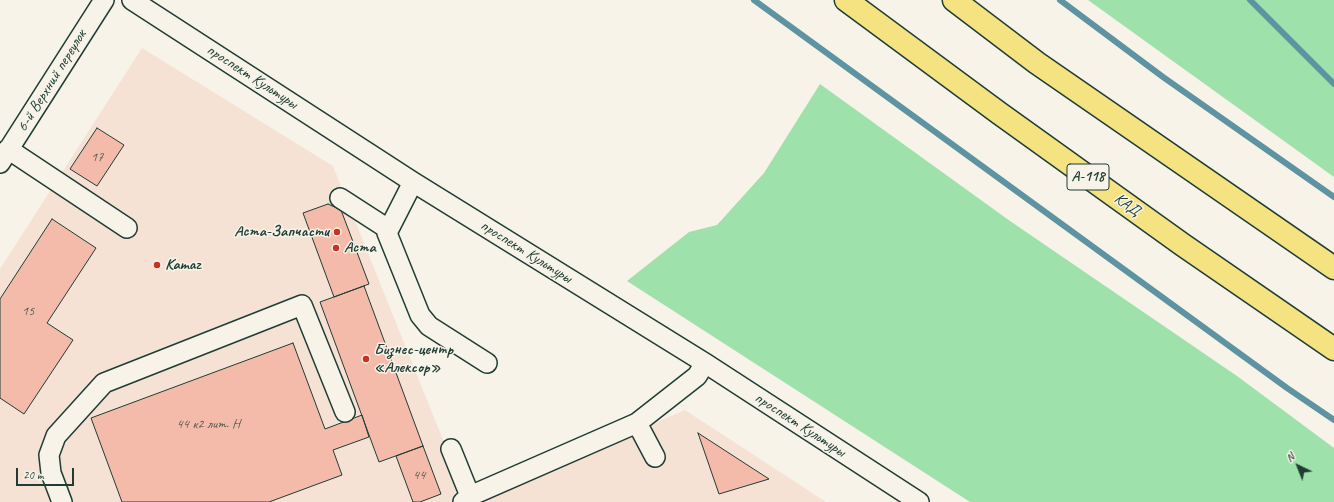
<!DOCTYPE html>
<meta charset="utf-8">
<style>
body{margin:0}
#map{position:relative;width:1334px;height:502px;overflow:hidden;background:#f7f3e8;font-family:Caveat,sans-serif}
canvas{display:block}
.north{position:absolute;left:1278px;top:446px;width:40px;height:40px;-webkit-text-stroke:3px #f7f3e8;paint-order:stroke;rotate:317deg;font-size:11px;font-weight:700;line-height:16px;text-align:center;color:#1f3d34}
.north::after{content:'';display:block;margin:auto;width:14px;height:18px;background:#1f3d34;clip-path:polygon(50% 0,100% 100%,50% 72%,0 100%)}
.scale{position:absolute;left:16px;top:468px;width:58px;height:18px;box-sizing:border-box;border:2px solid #1f3d34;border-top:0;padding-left:5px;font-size:12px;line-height:14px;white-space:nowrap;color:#1f3d34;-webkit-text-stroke:3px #f7f3e8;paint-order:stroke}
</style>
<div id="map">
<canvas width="1334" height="502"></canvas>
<div class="north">N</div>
<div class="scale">20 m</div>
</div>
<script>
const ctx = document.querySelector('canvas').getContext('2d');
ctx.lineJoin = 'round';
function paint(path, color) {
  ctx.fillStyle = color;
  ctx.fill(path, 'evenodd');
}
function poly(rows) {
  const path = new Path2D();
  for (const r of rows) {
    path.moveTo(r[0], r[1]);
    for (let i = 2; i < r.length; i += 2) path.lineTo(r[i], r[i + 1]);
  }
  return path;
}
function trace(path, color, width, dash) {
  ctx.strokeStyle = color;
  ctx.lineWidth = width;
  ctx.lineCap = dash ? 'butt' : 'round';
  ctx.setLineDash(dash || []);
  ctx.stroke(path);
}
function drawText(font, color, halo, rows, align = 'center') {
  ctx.font = font + ' Caveat,sans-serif';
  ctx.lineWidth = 3;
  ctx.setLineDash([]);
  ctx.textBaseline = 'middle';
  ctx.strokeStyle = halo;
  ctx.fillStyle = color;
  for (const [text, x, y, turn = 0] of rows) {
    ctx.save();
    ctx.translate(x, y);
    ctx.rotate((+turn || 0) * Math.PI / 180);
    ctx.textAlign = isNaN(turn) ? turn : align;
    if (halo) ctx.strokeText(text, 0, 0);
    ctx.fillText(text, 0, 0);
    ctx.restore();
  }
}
const built = poly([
 [142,48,333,166,468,502,0,502,0,269],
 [685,410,826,502,470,502]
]);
const green = poly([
 [1088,0,1334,0,1334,177],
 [820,84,1010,221,1237,376,1334,448,1334,502,970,502,627,281,689,232,717,225,764,173]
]);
const stream = poly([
 [754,0,1287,388,1334,420],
 [1060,0,1163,77,1334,197],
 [1250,0,1334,84]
]);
const building = poly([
 [97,128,124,145,97,186,70,169,97,128],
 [328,204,341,210,369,284,334,297,303,213,328,204],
 [52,219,96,248,47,323,73,340,24,414,0,398,0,299,52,219],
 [364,286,423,446,379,462,320,302,364,286],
 [293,343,325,429,362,415,369,437,333,450,342,475,269,502,122,502,91,418,293,343],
 [698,433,769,479,719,494,698,433],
 [423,446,441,494,420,502,413,502,396,456,423,446]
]);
const minor = poly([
 [132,0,413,182,705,363,919,502],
 [8,149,127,228],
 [0,163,104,0],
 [413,182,387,233,420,315,429,326,487,363],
 [340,198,388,229],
 [637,423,655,457],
 [451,449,470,496],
 [62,502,51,473,49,455,56,436,104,383,302,305,345,412],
 [463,502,470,496,637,423,697,376,705,363]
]);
const highway = poly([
 [846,0,999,113,1183,245,1334,349],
 [954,0,1037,63,1334,268]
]);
const markers = [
 [337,232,4,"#c8321e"],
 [336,248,4,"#c8321e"],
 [157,265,4,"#c8321e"],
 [366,359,4,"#c8321e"]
];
const numberNames = [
 ["17",97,157],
 ["15",28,311],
 ["44 к2 лит. Н",208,424],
 ["44",419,475]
];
const shields = [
 [1088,177,42]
];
const shieldNames = [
 ["А-118",1088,177]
];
const streetNames = [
 ["проспект Культуры",252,77,33],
 ["6-й Верхний переулок",52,81,-58],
 ["КАД",1127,205,36],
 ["проспект Культуры",526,252,32],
 ["проспект Культуры",800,425,33]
];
const poiNames = [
 ["Аста-Запчасти",329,232,"right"],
 ["Аста",344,248],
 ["Kamaz",165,265],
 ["Бизнес-центр",374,350],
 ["«Алексор»",374,368]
];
paint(built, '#f6e2d5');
paint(green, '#9ee1ab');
trace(stream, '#5e93a1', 6);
paint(building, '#f4bbaa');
trace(building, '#1f3d34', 1);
trace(minor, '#1f3d34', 22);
trace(highway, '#1f3d34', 25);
trace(minor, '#f7f3e8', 19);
trace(highway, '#f5e382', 22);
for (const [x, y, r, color] of markers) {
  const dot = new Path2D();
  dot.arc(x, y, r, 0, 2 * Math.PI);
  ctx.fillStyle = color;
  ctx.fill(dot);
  trace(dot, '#f7f3e8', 1.5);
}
drawText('14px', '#545c52', null, numberNames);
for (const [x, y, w] of shields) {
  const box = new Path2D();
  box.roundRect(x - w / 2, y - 13, w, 26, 3);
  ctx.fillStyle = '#f7f3e8';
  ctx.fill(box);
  trace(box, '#1f3d34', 1);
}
drawText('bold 15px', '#1f3d34', null, shieldNames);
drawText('16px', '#1f3d34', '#f7f3e8', streetNames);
drawText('bold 16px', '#1f3d34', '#f7f3e8', poiNames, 'left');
</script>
